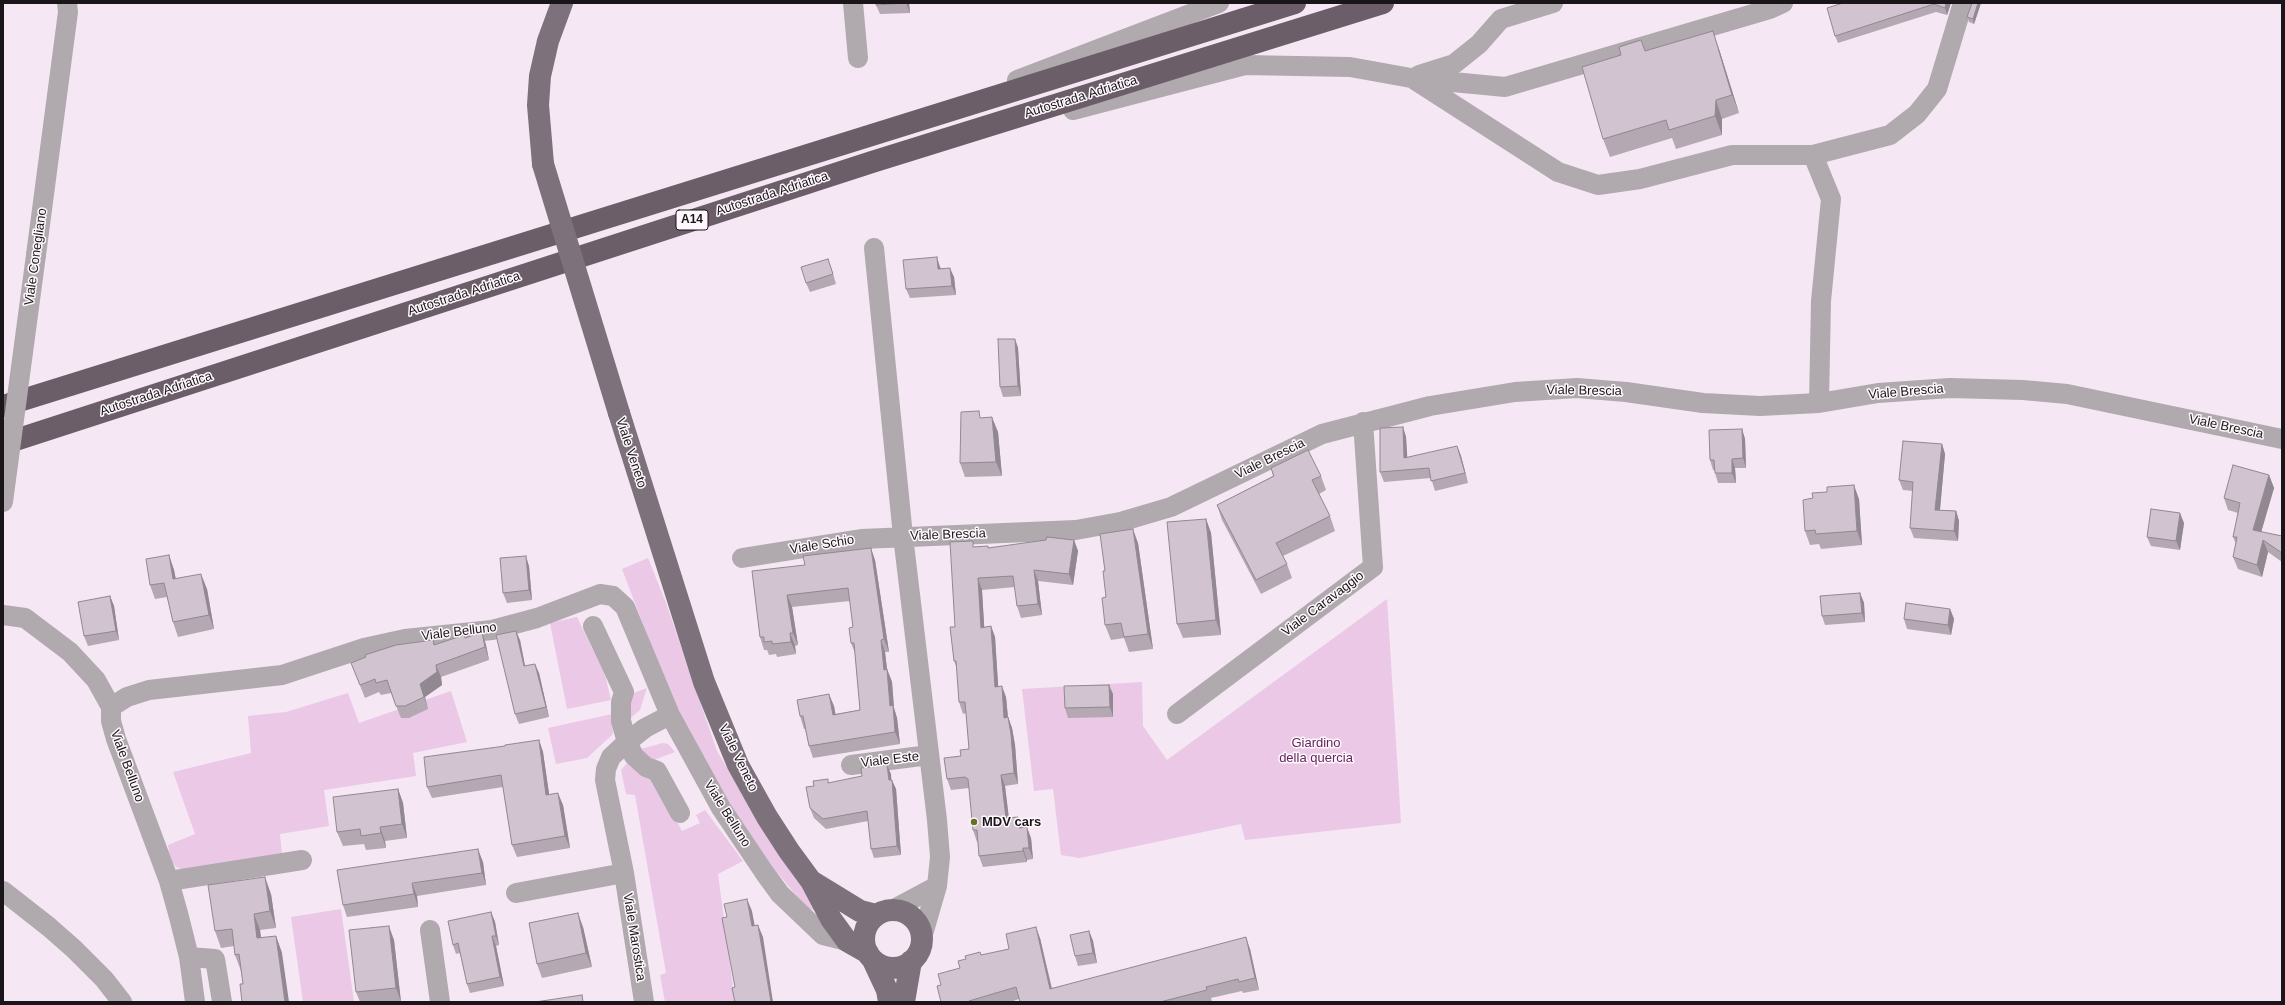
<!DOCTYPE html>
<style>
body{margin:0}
#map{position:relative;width:2285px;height:1005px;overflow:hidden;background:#f6e7f4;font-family:Helvetica,sans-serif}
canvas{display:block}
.frame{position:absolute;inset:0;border:4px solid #1a1519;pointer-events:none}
</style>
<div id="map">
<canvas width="2285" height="1005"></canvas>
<div class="frame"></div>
</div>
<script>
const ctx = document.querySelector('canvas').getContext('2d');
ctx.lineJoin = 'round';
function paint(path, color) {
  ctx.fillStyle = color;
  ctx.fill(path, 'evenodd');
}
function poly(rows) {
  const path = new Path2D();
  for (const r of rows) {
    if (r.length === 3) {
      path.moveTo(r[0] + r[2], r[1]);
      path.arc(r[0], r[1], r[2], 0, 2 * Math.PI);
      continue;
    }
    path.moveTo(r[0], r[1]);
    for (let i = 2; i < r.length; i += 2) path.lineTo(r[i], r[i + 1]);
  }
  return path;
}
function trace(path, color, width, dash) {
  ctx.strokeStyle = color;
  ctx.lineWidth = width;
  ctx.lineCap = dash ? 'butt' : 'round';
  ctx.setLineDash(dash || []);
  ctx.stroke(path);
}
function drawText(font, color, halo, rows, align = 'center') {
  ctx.font = font + ' Helvetica,sans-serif';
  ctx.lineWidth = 3;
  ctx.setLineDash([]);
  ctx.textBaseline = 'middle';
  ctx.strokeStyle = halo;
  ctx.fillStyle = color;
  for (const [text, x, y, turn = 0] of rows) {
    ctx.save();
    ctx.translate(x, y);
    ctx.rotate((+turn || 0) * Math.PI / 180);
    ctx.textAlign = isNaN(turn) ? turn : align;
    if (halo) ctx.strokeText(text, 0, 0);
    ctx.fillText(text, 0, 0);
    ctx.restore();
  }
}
const green = poly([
 [648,558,666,603,717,751,769,839,822,911,807,909,772,866,734,814,703,761,666,684,622,569],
 [1387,599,1401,823,1245,840,1241,824,1080,858,1061,855,1053,789,1034,791,1022,689,1142,682,1143,726,1167,760],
 [577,617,605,675,611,700,567,709,550,623],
 [647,688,640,710,627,721,631,694],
 [451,691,467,742,413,753,416,776,324,790,329,826,280,834,282,854,186,871,176,867,170,859,168,845,195,834,173,772,251,753,248,716,286,712,348,693,359,723],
 [612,714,613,734,587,758,556,764,548,728],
 [663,743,668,744,675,752,654,760,646,756,641,749],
 [628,762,650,772,682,831,700,823,696,815,705,810,743,861,718,874,735,1002,665,1002,660,975,666,973,635,795,626,794,621,770],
 [341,909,354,1002,303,1002,291,917]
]);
const minor = poly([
 [853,3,858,58],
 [1419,75,1454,64,1479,44,1501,19,1553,3],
 [1017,80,1219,3],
 [1415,80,1558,172,1598,185,1640,179,1732,155,1813,155,1890,135,1917,114,1937,89,1963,3],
 [1073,110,1245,65,1350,67,1411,78,1505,87,1770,9,1783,3],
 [1813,155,1831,199,1821,301,1819,403],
 [874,248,903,536,937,820,940,857,937,886],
 [36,255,68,12,67,3],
 [742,558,861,539,1076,530,1120,522,1171,507,1322,434,1430,406,1515,392,1577,388,1626,392,1703,403,1760,406,1819,403,1878,393,1950,388,2023,390,2067,394,2282,439],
 [3,615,25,618,70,652,96,680,111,707],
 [593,626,624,692,621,702,621,721,627,742,634,756,646,767,657,771,680,813],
 [1177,714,1373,567,1363,422],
 [851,765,929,755],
 [169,881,302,860],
 [3,891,49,927,74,949,104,979,122,1002],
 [516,893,624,873],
 [892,910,937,886,921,941],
 [430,930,440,1002],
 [189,957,215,959,222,1002],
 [195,1002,189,957,179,917,169,881,116,739,111,721,111,707,127,697,149,690,282,675,364,648,405,639,492,630,537,618,600,594,613,596,625,607,670,715,721,808,764,872,780,894,823,935,847,941],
 [644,1002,624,873,605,780,606,769,611,757,627,742,645,728,670,715]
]);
const major = poly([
 [543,164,538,105,540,76,548,41,562,3],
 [619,413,704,682,738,765,767,817,789,851,811,881,831,919,847,941,868,953],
 [811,881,860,911,876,915],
 [893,939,29],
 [873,960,887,990,889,1002],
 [904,1002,911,961]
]);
const highway = poly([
 [3,406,1295,3],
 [3,444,872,162,1383,3]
]);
const minorBridge = poly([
 [3,502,36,255]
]);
const majorBridge = poly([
 [543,164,619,413]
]);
const wall = poly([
 [909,3,910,13,880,14,876,5],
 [1843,3,1951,3,1947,15,1936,12,1838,43,1835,36],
 [1972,3,1981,3,1974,24,1969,22,1967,17],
 [1719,49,1739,113,1722,119,1722,135,1676,149,1672,138,1610,157,1603,139,1646,51],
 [828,259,836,284,810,292,806,283],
 [940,267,941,268,954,277,956,295,910,298,906,289],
 [1015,339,1018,348,1021,396,1003,397,1000,387],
 [982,418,998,432,1002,476,965,477,960,463],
 [1403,427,1406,437,1407,458,1457,446,1461,456,1468,483,1435,491,1431,478,1384,482,1380,472],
 [1742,429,1745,439,1746,468,1735,468,1736,483,1718,483,1715,473,1715,470,1713,470,1710,460],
 [1942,444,1945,454,1940,510,1956,511,1959,521,1958,541,1914,538,1910,528,1913,491,1903,490,1899,480],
 [1271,468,1321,476,1326,490,1319,494,1330,516,1335,531,1283,556,1287,564,1292,578,1261,594,1222,520,1217,505,1273,476],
 [2269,475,2274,488,2261,532,2282,536,2282,562,2268,552,2262,577,2238,569,2233,557,2236,544,2233,537,2238,513,2228,510,2224,498],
 [1859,499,1862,545,1821,549,1819,544,1810,545,1805,531],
 [1206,519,1211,533,1221,635,1183,638,1177,624],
 [2184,523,2180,550,2151,546,2147,537],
 [1074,540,1078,551,1073,585,1038,581,1042,615,1021,618,1017,606,1015,587,982,590,984,627,991,626,995,637,998,686,1006,697,1008,717,1012,728,1015,745,1018,784,1005,786,1009,818,1018,817,1022,828,1031,838,1033,859,1027,860,1027,862,983,867,979,856,978,842,977,842,973,830,969,788,951,790,947,779,961,756,969,749,966,713,963,714,959,702,957,668,954,661,955,627,975,547,988,548],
 [1138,543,1153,649,1129,652,1124,638,1111,640,1105,625,1106,597,1105,571],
 [169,555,174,570,176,579,207,589,214,629,178,637,173,622,167,597,155,599,150,585],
 [875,560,889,652,885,652,887,669,892,682,894,708,897,718,900,744,813,758,809,746,805,729,804,729,800,716,834,706,835,714,860,710,855,653,851,643,853,627,850,601,792,607,798,645,795,646,796,654,777,657,776,654,769,655,767,650,764,650,760,637,752,571],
 [529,566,532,600,507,603,503,593],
 [1860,593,1864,603,1865,622,1825,625,1822,616],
 [110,596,114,606,119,640,88,646,84,636],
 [1950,609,1954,619,1951,635,1907,629,1904,619],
 [482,632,486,645,489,660,441,677,442,685,425,697,428,709,409,718,401,718,391,693,381,695,379,692,365,698,351,663,433,640,435,645,465,638],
 [520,640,525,666,539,673,549,717,519,724,515,714],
 [1113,694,1113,717,1068,718,1065,708],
 [539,740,543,752,549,795,563,805,570,848,517,857,512,845,503,787,432,798,427,787,505,746],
 [891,774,891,780,896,789,901,855,874,858,871,849,868,821,826,829,814,818,810,808],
 [398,789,403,803,407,838,385,841,386,848,366,850,364,844,343,846,337,832],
 [483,862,486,885,417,896,418,907,347,917,343,905],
 [271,894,276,928,260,930,261,938,276,936,282,953,243,984,241,971,235,955,234,946,221,948,215,931],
 [491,912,495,922,499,945,496,946,504,986,470,993,467,984,460,953,456,954,453,945],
 [583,927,592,967,542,978,537,964],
 [1089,931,1093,941,1097,963,1078,966,1075,956],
 [1040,938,1052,988,1250,949,1259,990,1243,993,1242,991,1211,998,1212,1002,1020,1002,1019,999,1010,1002,941,1002,941,985,960,968,966,959,1009,949],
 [394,940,401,1002,360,1002,356,992]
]);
const shadedWall = poly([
 [906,3,909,3,910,13],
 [1946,3,1951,3,1947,15,1945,8],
 [1978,3,1981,3,1974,24,1973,19],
 [1713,31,1719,49,1739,113,1732,95],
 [1716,100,1722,119,1722,135,1715,116],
 [937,257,940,267,941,278,938,269],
 [828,259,831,269,836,284,833,274],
 [950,268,954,277,956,295,952,286],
 [1015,339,1018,348,1021,396,1018,386],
 [992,417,998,432,1002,476,996,462],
 [1403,427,1406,437,1408,468,1404,458],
 [1742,429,1745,439,1746,468,1743,458],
 [1942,444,1945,454,1939,520,1935,510],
 [1457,446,1461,456,1468,483,1465,473],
 [1732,459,1735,468,1736,483,1732,473],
 [2269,475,2274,488,2258,543,2253,530],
 [1854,485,1859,499,1862,545,1857,531],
 [1956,511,1959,521,1958,541,1954,531],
 [2180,513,2184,523,2180,550,2176,541],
 [1206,519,1211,533,1221,635,1216,620],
 [1133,529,1138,543,1153,649,1148,634],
 [1074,540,1078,551,1073,585,1069,574],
 [2263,540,2268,552,2262,577,2257,565],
 [871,548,875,560,889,652,884,639],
 [169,555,174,570,178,593,173,579],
 [526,556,529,566,532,600,529,590],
 [1034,570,1038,581,1042,615,1038,604],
 [201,574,207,589,214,629,209,615],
 [978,578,982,590,985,639,981,628],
 [1860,593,1864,603,1865,622,1862,613],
 [787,595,792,607,798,645,793,633],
 [110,596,114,606,119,640,116,631],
 [1950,609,1954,619,1951,635,1948,625],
 [991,626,995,637,999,698,995,687],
 [516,631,520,640,527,676,524,666],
 [482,632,486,645,489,660,485,647],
 [790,633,795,646,796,654,791,642],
 [881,640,885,652,888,678,887,669,892,682,894,708,897,718,900,744,895,732,890,706,884,670],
 [535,664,539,673,549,717,546,707],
 [436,665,441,677,442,685,425,697,428,709,420,684],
 [1109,685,1113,694,1113,717,1110,707],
 [1002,686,1006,697,1009,729,1004,718],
 [829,694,834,706,838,728,833,715],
 [1008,717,1012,728,1015,745,1018,784,1014,773],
 [539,740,543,752,551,807,546,795],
 [887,765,891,774,892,790,889,780],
 [1001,775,1005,786,1010,829,1006,818],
 [892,780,896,789,901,855,897,846],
 [398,789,403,803,407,838,402,824],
 [558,793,563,805,570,848,565,836],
 [1018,817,1022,828,1019,828],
 [380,827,385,841,386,848,381,833],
 [1027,827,1031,838,1033,859,1029,848],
 [1023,848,1027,860,1027,862,1023,851],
 [478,849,483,862,486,885,482,873],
 [265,877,271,894,276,928,270,911],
 [412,883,417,896,418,907,414,894],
 [747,899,752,911,757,938,752,926],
 [491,912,495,922,499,945,496,936],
 [578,913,583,927,592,967,586,953],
 [254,914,260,930,263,955,257,938],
 [758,925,763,937,773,1002,771,1002],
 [389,926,394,940,401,1002,396,988],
 [1036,927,1040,938,1054,1000,1050,989],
 [1089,931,1093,941,1097,963,1093,953],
 [276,936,282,953,289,1002,285,1002],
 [492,936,496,946,504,986,500,977],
 [1246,937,1250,949,1259,990,1255,978]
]);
const building = poly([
 [876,3,906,3,876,5,876,3],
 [1843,3,1946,3,1945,8,1934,4,1835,36,1827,8,1843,3],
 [1972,3,1978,3,1973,19,1967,17,1972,3],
 [1713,31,1732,95,1716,100,1715,116,1669,130,1666,120,1603,139,1582,67,1621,55,1619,47,1641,40,1645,51,1713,31],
 [937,257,938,269,950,268,952,286,906,289,903,260,937,257],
 [828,259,833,274,806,283,801,267,828,259],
 [998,339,1015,339,1018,386,1000,387,998,339],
 [979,411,980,418,992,417,996,462,960,463,961,412,979,411],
 [1403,427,1404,458,1457,446,1465,473,1431,481,1429,468,1380,472,1380,428,1403,427],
 [1742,429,1743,458,1732,459,1732,473,1715,473,1714,460,1710,460,1709,430,1742,429],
 [1903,441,1942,444,1935,510,1956,511,1954,531,1910,528,1913,482,1899,480,1903,441],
 [1308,450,1321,476,1312,480,1330,516,1276,543,1287,564,1256,580,1217,505,1274,476,1271,468,1308,450],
 [2233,465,2269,475,2253,530,2282,536,2282,553,2263,540,2257,565,2233,557,2237,537,2233,537,2240,503,2224,498,2233,465],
 [1854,485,1857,531,1816,534,1815,530,1805,531,1803,500,1813,498,1812,493,1827,492,1827,487,1854,485],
 [2151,509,2180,513,2176,541,2147,537,2151,509],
 [1206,519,1216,620,1177,624,1167,522,1206,519],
 [1133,529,1148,634,1124,637,1121,623,1105,625,1102,598,1106,597,1103,571,1105,571,1100,534,1133,529],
 [1047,537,1074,540,1069,574,1034,570,1038,604,1017,606,1013,576,978,578,981,628,991,626,995,687,1002,686,1004,718,1008,717,1011,734,1014,773,1001,775,1006,818,1018,817,1019,828,1027,827,1029,848,1023,848,1023,851,979,856,977,830,973,830,968,779,965,777,947,779,944,758,961,756,960,750,969,749,965,702,959,702,956,661,954,661,950,627,955,627,950,542,973,541,973,547,988,546,988,548,1046,540,1047,537],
 [871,548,884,639,881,640,884,670,887,669,890,706,893,705,895,732,809,746,803,716,800,716,797,700,829,694,833,715,860,710,854,643,851,643,849,628,853,627,848,588,787,595,793,633,790,633,791,642,772,644,772,641,764,642,764,637,760,637,752,571,805,565,803,556,871,548],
 [169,555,173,579,201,574,209,615,173,622,164,583,150,585,146,559,169,555],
 [526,556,529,590,503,593,500,558,526,556],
 [1860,593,1862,613,1822,616,1820,596,1860,593],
 [110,596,116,631,84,636,78,602,110,596],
 [1906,603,1950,609,1948,625,1904,619,1906,603],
 [516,631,524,666,535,664,546,707,515,714,496,635,516,631],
 [482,632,485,647,436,665,437,672,420,684,424,697,405,706,396,706,387,680,376,683,375,679,360,685,351,663,366,657,365,655,396,645,433,640,434,645,464,635,465,638,482,632],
 [1109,685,1110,707,1065,708,1064,686,1109,685],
 [539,740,546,795,558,793,565,836,512,845,501,775,427,787,424,757,505,746,505,745,539,740],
 [887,765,889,780,892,780,897,846,871,849,867,811,823,819,810,808,806,787,814,786,813,781,828,779,828,783,862,776,861,768,887,765],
 [398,789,402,824,380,827,381,833,361,836,360,829,337,832,333,797,398,789],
 [478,849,482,873,412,883,414,894,343,905,337,870,478,849],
 [265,877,270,911,254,914,257,938,276,936,285,1002,242,1002,240,984,243,984,239,954,235,955,232,929,215,931,208,885,265,877],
 [747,899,752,926,758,925,771,1002,735,1002,732,988,735,987,722,918,727,917,724,904,747,899],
 [491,912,496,936,492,936,500,977,467,984,458,943,453,945,448,921,491,912],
 [578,913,586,953,537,964,529,923,578,913],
 [389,926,396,988,356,992,349,930,389,926],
 [1036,927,1050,989,1246,937,1255,978,1239,982,1238,979,1206,987,1207,990,1160,1002,1020,1002,1016,987,969,1001,969,1002,941,1002,937,986,941,985,938,974,960,968,958,961,966,959,965,956,980,952,981,955,1009,949,1006,934,1036,927],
 [1089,931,1093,953,1075,956,1070,935,1089,931],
 [582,995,583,1002,535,1002,582,995]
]);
const markers = [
 [974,822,4,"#647422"]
];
const shields = [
 [692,220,32]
];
const shieldNames = [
 ["A14",692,220]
];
const streetNames = [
 ["Autostrada Adriatica",1081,97,-17],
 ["Autostrada Adriatica",772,194,-18],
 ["Viale Conegliano",36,257,-82],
 ["Autostrada Adriatica",464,294,-18],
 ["Viale Brescia",1584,391,1],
 ["Viale Brescia",1906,392,-5],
 ["Autostrada Adriatica",156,394,-18],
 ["Viale Brescia",2226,427,12],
 ["Viale Veneto",631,453,72],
 ["Viale Brescia",1270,459,-26],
 ["Viale Brescia",948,535,-2],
 ["Viale Schio",822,545,-9],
 ["Viale Caravaggio",1323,604,-37],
 ["Viale Belluno",459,632,-7],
 ["Viale Veneto",738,758,64],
 ["Viale Este",890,760,-7],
 ["Viale Belluno",127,766,70],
 ["Viale Belluno",727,814,58],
 ["Viale Marostica",634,937,81]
];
const parkNames = [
 ["Giardino",1316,743],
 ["della quercia",1316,758]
];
const poiNames = [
 ["MDV cars",982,822]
];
paint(green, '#eac8e6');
trace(minor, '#b0aaaf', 20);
trace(major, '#7d727c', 22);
trace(highway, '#6b5e69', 22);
trace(minorBridge, '#b0aaaf', 20);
trace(majorBridge, '#7d727c', 22);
paint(wall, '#b4a8b2');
paint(shadedWall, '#928891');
paint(building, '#d1c3cf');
trace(building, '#928891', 1);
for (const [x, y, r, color] of markers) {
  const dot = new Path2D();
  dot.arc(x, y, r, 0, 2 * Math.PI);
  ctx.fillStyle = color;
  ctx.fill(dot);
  trace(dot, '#fef8fd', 1.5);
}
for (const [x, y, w] of shields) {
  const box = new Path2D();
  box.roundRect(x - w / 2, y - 10, w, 20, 3);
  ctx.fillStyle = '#fef8fd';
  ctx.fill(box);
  trace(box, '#1a1519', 1);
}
drawText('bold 12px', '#1a1519', null, shieldNames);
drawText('13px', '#1a1519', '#fef8fd', streetNames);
drawText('13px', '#652561', '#fef8fd', parkNames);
drawText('bold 13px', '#1a1519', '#fef8fd', poiNames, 'left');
</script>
